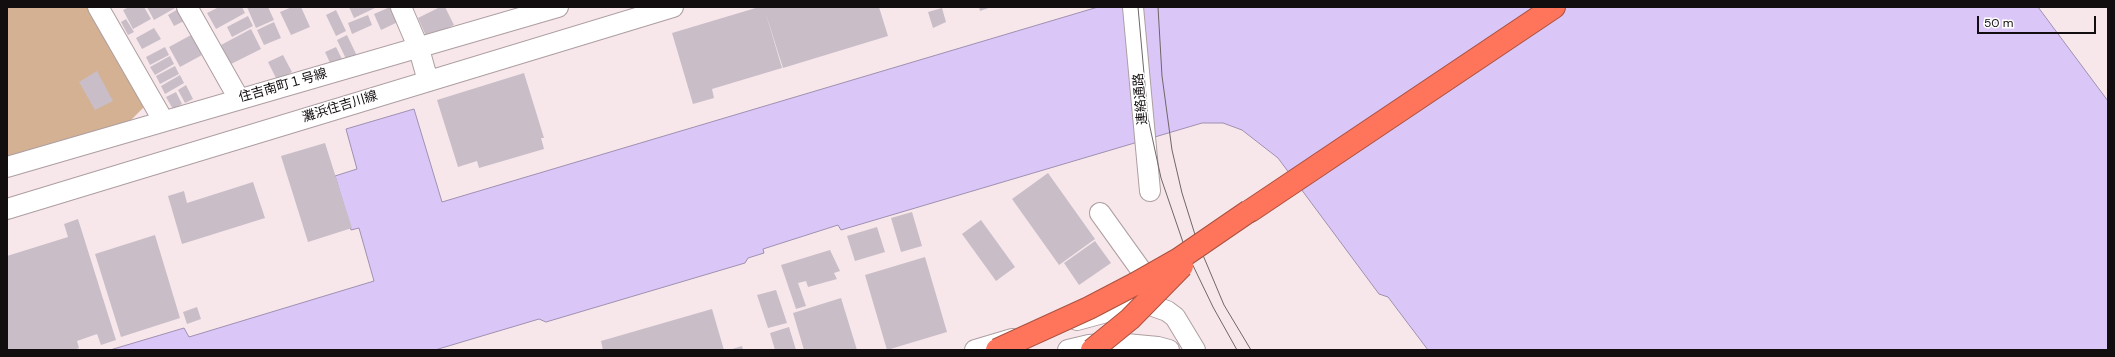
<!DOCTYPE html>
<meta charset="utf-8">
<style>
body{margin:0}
#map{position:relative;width:2115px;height:357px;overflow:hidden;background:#f7e7ea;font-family:"DM Sans",sans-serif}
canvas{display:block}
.frame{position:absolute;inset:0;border:8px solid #120d0e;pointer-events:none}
.scale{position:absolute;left:1977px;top:16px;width:119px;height:18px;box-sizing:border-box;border:2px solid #120d0e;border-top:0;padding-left:5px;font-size:12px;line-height:14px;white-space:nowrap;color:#120d0e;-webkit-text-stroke:3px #fff;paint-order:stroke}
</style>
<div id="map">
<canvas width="2115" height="357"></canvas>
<div class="frame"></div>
<div class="scale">50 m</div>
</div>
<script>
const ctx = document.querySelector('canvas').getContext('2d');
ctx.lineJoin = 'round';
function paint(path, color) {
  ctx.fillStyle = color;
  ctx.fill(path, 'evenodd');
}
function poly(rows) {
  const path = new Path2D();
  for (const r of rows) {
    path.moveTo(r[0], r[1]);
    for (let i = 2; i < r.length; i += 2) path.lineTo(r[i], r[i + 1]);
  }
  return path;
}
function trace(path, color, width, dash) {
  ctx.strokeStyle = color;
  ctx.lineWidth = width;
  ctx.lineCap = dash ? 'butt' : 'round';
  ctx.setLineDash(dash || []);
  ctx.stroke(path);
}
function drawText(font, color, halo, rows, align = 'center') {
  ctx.font = font + ' "DM Sans","Noto Sans JP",sans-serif';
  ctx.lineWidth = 3;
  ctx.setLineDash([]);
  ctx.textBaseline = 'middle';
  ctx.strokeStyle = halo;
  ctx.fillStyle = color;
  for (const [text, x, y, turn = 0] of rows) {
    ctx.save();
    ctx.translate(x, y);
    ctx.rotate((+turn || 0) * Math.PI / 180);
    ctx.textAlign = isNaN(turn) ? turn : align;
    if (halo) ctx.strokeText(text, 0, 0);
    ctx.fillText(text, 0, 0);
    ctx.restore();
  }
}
const green = poly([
 [7,7,87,7,145,106,125,126,7,159]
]);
const water = poly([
 [1098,7,2038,7,2108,101,2108,350,1428,350,1388,297,1379,294,1278,158,1242,130,1223,123,1202,123,841,230,838,225,763,249,764,253,748,258,745,263,546,322,539,319,435,350,110,350,184,328,189,337,374,281,359,228,351,230,335,176,357,169,346,129,414,109,442,202,1098,7]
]);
const building = poly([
 [129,7,144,7,151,19,133,29,123,10],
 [147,7,177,7,154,20],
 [219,7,242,7,245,13,216,29,207,13],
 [247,7,268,7,274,20,256,28],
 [292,7,301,7,310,27,291,35,280,12],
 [349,7,377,7,354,18],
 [390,7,394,7,400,21,381,30,374,14],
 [440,7,445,7,454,25,427,38,418,18],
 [759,7,879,7,888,36,783,68,765,11,782,68,712,89,714,98,693,104,672,33],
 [979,7,991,7,980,11],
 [942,8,946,22,933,28,928,12],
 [178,9,184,21,174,26,168,15],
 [336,10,346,31,336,36,326,15],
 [368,15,372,25,352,34,348,23],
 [248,16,253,26,232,37,227,27],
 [126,19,134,32,128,35,121,22],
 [274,22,281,38,264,45,257,30],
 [154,28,161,39,142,49,136,38],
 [251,29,261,49,231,64,221,45],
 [191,35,202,55,180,67,169,47],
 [347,35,357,56,347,61,337,40],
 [165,47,169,55,150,65,146,57],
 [336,47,342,59,331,65,325,52],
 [283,55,292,72,277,80,268,62],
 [170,56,174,64,155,75,150,67],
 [175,66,179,74,160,84,156,76],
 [97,71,113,101,95,110,79,82],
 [524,73,544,138,541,138,544,149,479,168,477,161,458,167,437,100],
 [180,75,184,83,165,94,161,86],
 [186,85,193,99,185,103,178,90],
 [176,92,182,104,173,109,166,97],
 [325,143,352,228,308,242,281,156],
 [1048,173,1095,239,1059,265,1012,199],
 [253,182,265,218,182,244,168,196,184,191,187,203],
 [912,212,922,246,901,252,891,218],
 [78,219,116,340,101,345,97,334,77,341,79,348,74,350,7,350,7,256,68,237,64,224],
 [981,220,1015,267,996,281,962,234],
 [877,227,885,252,855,261,847,236],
 [155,235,180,318,121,337,95,254],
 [1095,241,1111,263,1079,285,1064,263],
 [830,250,840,271,834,273,837,279,808,287,806,281,798,283,806,306,796,309,781,265],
 [925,257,947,332,887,350,865,275],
 [776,290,787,323,768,328,757,295],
 [841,298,857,350,804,350,793,313],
 [197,307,201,319,187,324,183,312],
 [712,309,724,350,603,350,601,341],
 [789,327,796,350,775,350,770,333],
 [742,346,743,350,729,350]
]);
const minor = poly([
 [98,7,163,120],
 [187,7,239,99],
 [401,7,419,49,428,81],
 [1133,7,1150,191],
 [7,167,558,7],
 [7,209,673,7],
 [1100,213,1156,291],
 [1077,320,1125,307,1150,305,1167,311,1175,317,1195,350],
 [975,350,1012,339],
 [1068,350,1089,345,1115,343,1158,347,1169,350]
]);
const highway = poly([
 [1250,211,1554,7]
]);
const tram = poly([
 [1138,7,1148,118,1161,178,1186,251,1213,307,1237,350],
 [1158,7,1162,76,1172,150,1182,193,1197,241,1224,305,1251,350]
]);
const highwayBridge = poly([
 [997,350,1089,308,1135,284,1179,259,1249,211],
 [1092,350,1130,319,1182,266]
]);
const streetNames = [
 ["住吉南町１号線",283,86,-16],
 ["連絡通路",1141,99,-95],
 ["灘浜住吉川線",340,107,-17]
];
paint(green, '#d4b193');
paint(water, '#dbc7f7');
trace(water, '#9f8fb1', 1);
paint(building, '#c9bdc7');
trace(minor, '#ad9ea1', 22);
trace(highway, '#ab5140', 24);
trace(minor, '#fff', 20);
trace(highway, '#fe755b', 22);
trace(tram, '#6f6667', 1);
trace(highwayBridge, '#ab5140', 24, []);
trace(highwayBridge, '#fe755b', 22);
drawText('13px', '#120d0e', '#fff', streetNames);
</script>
